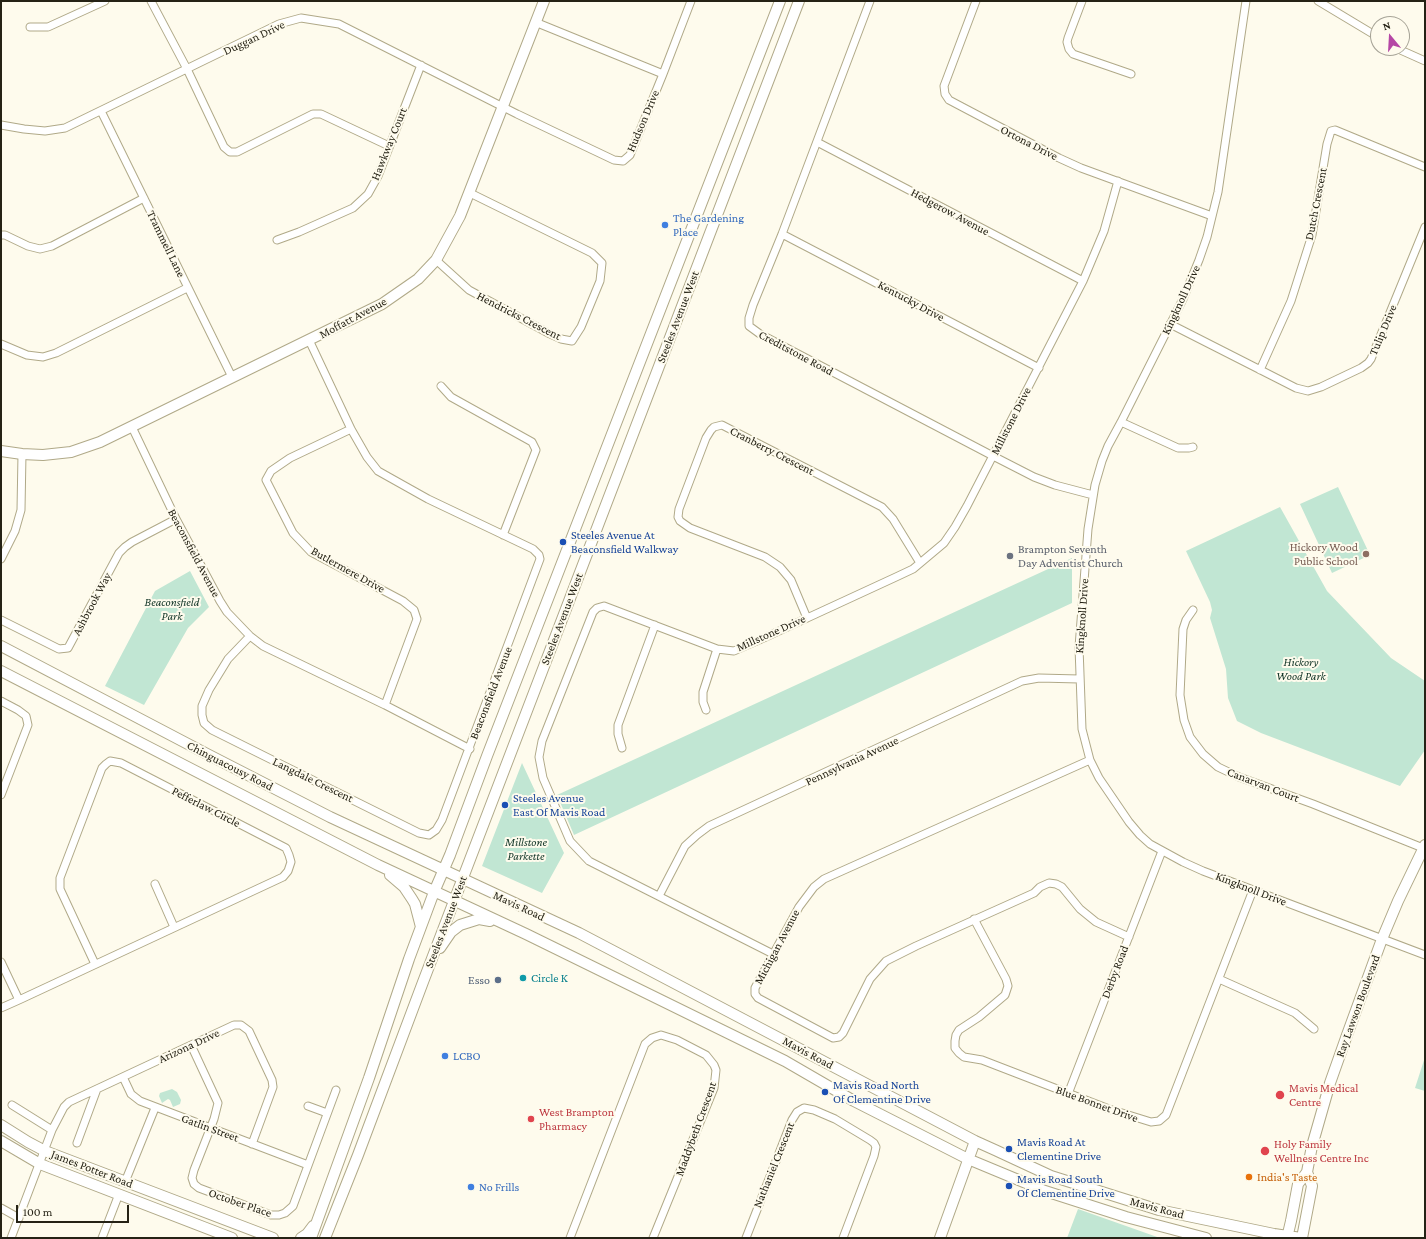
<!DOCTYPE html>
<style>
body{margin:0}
#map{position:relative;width:1426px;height:1239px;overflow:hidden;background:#fefbed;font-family:"Crimson Pro",serif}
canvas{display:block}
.frame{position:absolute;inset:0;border:2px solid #252215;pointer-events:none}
.north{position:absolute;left:1370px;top:16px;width:40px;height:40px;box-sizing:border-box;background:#fefbed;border:1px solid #a7a497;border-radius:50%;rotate:342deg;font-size:11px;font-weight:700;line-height:16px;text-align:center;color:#252215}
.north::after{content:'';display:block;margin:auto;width:14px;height:18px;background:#b547a5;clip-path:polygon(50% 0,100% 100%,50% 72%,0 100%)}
.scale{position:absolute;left:16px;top:1205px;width:113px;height:18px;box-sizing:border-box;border:2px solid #252215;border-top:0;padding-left:5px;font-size:12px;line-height:14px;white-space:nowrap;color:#252215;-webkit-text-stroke:3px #fefbed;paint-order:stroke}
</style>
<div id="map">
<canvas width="1426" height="1239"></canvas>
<div class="frame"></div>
<div class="north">N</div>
<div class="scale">100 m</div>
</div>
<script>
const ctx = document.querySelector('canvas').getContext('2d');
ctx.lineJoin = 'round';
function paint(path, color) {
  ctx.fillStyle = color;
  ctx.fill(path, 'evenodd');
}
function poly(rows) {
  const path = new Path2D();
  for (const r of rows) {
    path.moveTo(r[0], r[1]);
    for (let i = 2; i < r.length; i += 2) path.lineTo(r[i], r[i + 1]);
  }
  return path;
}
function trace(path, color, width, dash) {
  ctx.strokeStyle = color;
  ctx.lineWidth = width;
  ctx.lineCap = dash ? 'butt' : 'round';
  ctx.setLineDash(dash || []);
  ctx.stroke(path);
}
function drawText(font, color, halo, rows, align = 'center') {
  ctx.font = font + ' "Crimson Pro",serif';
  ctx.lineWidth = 4;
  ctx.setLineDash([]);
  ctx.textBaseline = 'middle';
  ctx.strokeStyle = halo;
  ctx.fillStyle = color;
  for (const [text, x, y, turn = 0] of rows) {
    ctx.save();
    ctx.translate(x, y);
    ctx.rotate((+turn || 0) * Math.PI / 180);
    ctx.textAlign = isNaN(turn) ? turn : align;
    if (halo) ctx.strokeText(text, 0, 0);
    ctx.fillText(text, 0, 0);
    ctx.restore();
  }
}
const green = poly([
 [1338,487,1370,555,1332,573,1300,504],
 [1280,507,1327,591,1391,658,1425,681,1425,750,1400,786,1261,733,1237,721,1228,698,1226,669,1210,618,1212,610,1210,602,1186,551],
 [1072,558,1072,603,574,835,557,795],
 [190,571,209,607,188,628,144,705,105,686,155,591],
 [522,763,564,853,542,893,482,866],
 [1425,1057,1425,1091,1415,1088],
 [172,1089,177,1092,181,1100,180,1104,173,1107,170,1100,168,1099,162,1103,159,1096,160,1093],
 [1078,1209,1160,1238,1067,1238]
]);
const street = poly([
 [151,1,187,69,224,147,230,152,237,152,313,114,321,114,389,146],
 [870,1,782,234,753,305,749,318,749,326,760,334,993,456,1034,477,1055,485,1093,495],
 [976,1,944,86,945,94,949,100,1059,158,1081,168,1212,216],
 [1082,1,1068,38,1067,42,1069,49,1073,54,1131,74],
 [1246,1,1218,192,1207,237,1199,260,1183,299,1121,422,1108,446,1102,461,1095,485,1088,529,1079,647,1082,729,1090,760,1099,778,1129,822,1140,835,1150,844,1183,862,1203,871,1425,955],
 [1318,1,1378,37],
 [535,22,663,74],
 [30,27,48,27,105,1],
 [1396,48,1425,61],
 [101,111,232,377],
 [1,125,24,129,45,131,65,128,279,24,301,18,339,24,517,114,614,160,623,161,630,155,663,74,691,1],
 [817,142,1083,281],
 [782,234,1039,368],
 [1,235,5,235,28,246,40,249,52,246,144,198],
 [277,240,299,232,353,208,368,194,378,176,421,65],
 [436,260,469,290,550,334,561,339,572,341,581,327,600,281,602,263,592,253,470,193],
 [1170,324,1296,388,1308,391,1321,387,1361,368,1368,363,1371,359,1425,227],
 [1,344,27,355,43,357,56,353,187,288],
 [1260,370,1291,301,1312,235,1327,144,1331,131,1335,130,1425,167],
 [441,386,451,397,532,442,536,450,503,535],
 [1121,422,1178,448,1189,448,1193,447],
 [132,427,176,519,220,601,227,612,250,636,263,646,385,705,470,749],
 [351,429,290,458,271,471,266,480,293,533,311,552,403,601,414,610,417,619,385,705],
 [1,559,15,531,21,510,22,454],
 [1193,610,1186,620,1183,629,1180,695,1184,720,1190,737,1203,754,1218,767,1239,777,1313,804,1423,848],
 [807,618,791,580,780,567,765,557,690,528,680,521,678,517,679,509,706,438,711,430,714,427,722,425,882,507,893,519,920,563],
 [1,620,59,649,68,648,119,553,125,547,132,542,176,519],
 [250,636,228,659,209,690,202,706,202,715,204,723,212,730,419,833,429,835,436,830,442,820,540,559,539,555,533,549,428,499,378,471,367,457,351,429,309,340],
 [1,701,18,710,26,716,28,725,1,795],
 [706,710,703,702,703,692,717,649],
 [622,748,618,734,618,725,655,625],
 [1090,760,824,879,814,887,799,907,755,988,755,994,758,998,833,1038,839,1037,843,1033,870,979,886,961,916,946,1034,893,1040,887,1049,883,1056,884,1062,887,1080,909,1096,922,1129,937],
 [155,884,174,927],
 [659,896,685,846,697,835,709,826,1022,681,1039,678,1079,679],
 [974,919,1006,979,1008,986,1005,995,979,1017,959,1030,956,1035,955,1041,955,1048,959,1053,964,1057,982,1060,1109,1109,1151,1122,1159,1121,1166,1115,1253,890],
 [773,954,589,861,570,841,543,778,539,757,542,741,593,612,597,608,604,606,717,649,734,651,766,637,896,577,913,569,944,543,955,527,967,506,1083,281,1104,231,1118,181],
 [1,962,19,1000],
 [1219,979,1295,1013,1314,1029],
 [1,1008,19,1000,283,877,288,871,291,862,289,855,286,848,121,763,110,761,106,764,102,768,60,878,60,889,95,964],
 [191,1045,218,1103,214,1119,194,1170,192,1178,194,1184,199,1188,271,1215,279,1215,285,1213,293,1206,336,1090],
 [123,1077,131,1094,140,1101,308,1165],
 [1068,1094,1162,851],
 [12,1105,52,1130],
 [308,1106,327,1113],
 [77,1143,97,1089],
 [125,1182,155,1108],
 [1,1208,19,1218],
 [11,1238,52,1130,64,1107,69,1102,234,1025,241,1025,249,1031,272,1080,273,1087,252,1144],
 [102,1238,119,1194],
 [570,1238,645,1044,652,1038,661,1035,677,1040,706,1055,714,1065,716,1070,714,1088,653,1238],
 [746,1238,792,1120,797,1112,804,1108,814,1110,835,1119,870,1140,874,1143,876,1147,874,1156,843,1238]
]);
const secondary = poly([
 [1,451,22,454,43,455,71,452,100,442,382,304,418,279,436,260,460,216,544,1],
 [1,646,207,754,330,817,579,933,975,1141,995,1150,1051,1176,1159,1210,1274,1234,1301,1238],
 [1,671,378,865,526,934,785,1061,854,1101,968,1159,1045,1191,1126,1217,1206,1238],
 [390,875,404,887,412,899,415,904,421,927],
 [440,948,451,932,460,925,479,919,490,921],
 [1,1125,28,1142,45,1151,273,1238],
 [1,1141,40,1164,232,1238],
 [301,1238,307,1234,313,1226],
 [311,1238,369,1078,409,959,434,892,450,855,487,756,780,1],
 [325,1238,358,1155,423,982,799,1],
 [940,1238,975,1141],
 [1287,1238,1291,1221,1298,1184,1307,1172,1312,1146,1330,1083,1347,1035,1382,939,1398,901,1425,845],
 [1302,1238,1312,1186,1307,1172]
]);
const markers = [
 [665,225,4,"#3f7fe0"],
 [563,542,4,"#1a4fb4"],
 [1366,554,4,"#8d6e63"],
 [1010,556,4,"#6b7280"],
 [505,805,4,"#1a4fb4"],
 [523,978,4,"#0f9aa8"],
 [498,980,4,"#5c6f8a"],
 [445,1056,4,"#3f7fe0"],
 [825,1092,4,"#1a4fb4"],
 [1280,1095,5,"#e0444e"],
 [531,1119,4,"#e0444e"],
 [1009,1149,4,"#1a4fb4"],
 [1265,1151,5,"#e0444e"],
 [1249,1177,4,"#e8710a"],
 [1009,1186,4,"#1a4fb4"],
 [471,1187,4,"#3f7fe0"]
];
const streetNames = [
 ["Duggan Drive",254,38,-25],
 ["Hudson Drive",643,121,-67],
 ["Ortona Drive",1029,143,27],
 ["Hawkway Court",389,144,-68],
 ["Dutch Crescent",1316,204,-79],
 ["Hedgerow Avenue",950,212,28],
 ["Trammell Lane",166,244,64],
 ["Kingknoll Drive",1181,300,-65],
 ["Kentucky Drive",911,301,28],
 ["Hendricks Crescent",519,316,27],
 ["Steeles Avenue West",678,317,-69],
 ["Moffatt Avenue",353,318,-28],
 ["Tulip Drive",1383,330,-67],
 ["Creditstone Road",796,353,28],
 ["Millstone Drive",1011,421,-63],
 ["Cranberry Crescent",772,451,27],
 ["Beaconsfield Avenue",194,553,62],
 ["Butlermere Drive",348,570,29],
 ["Ashbrook Way",92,604,-62],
 ["Kingknoll Drive",1082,616,-86],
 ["Steeles Avenue West",562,619,-69],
 ["Millstone Drive",771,633,-24],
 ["Beaconsfield Avenue",491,693,-69],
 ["Pennsylvania Avenue",852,761,-25],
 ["Chinguacousy Road",230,766,27],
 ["Langdale Crescent",313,780,26],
 ["Canarvan Court",1263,785,21],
 ["Pefferlaw Circle",206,807,27],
 ["Kingknoll Drive",1251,889,21],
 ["Mavis Road",519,906,25],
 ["Steeles Avenue West",446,922,-69],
 ["Michigan Avenue",777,947,-62],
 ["Derby Road",1115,972,-69],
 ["Ray Lawson Boulevard",1358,1006,-70],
 ["Arizona Drive",189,1046,-25],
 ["Mavis Road",808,1053,28],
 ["Blue Bonnet Drive",1097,1104,20],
 ["Gatlin Street",210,1128,20],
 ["Maddybeth Crescent",696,1129,-70],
 ["Nathaniel Crescent",774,1165,-68],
 ["James Potter Road",92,1169,21],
 ["October Place",240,1203,19],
 ["Mavis Road",1157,1208,15]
];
const shopNames = [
 ["The Gardening",673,218],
 ["Place",673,232],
 ["LCBO",453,1056],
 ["No Frills",479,1187]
];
const transitNames = [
 ["Steeles Avenue At",571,535],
 ["Beaconsfield Walkway",571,549],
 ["Steeles Avenue",513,798],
 ["East Of Mavis Road",513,812],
 ["Mavis Road North",833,1085],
 ["Of Clementine Drive",833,1099],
 ["Mavis Road At",1017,1142],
 ["Clementine Drive",1017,1156],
 ["Mavis Road South",1017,1179],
 ["Of Clementine Drive",1017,1193]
];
const educationNames = [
 ["Hickory Wood",1358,547],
 ["Public School",1358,561]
];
const worshipNames = [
 ["Brampton Seventh",1018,549],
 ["Day Adventist Church",1018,563]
];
const parkNames = [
 ["Beaconsfield",172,602],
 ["Park",172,616],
 ["Hickory",1301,662],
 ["Wood Park",1301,676],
 ["Millstone",526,842],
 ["Parkette",526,856]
];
const cultureNames = [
 ["Circle K",531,978]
];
const serviceNames = [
 ["Esso",490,980]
];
const healthNames = [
 ["Mavis Medical",1289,1088],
 ["Centre",1289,1102],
 ["West Brampton",539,1112],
 ["Pharmacy",539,1126],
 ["Holy Family",1274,1144],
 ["Wellness Centre Inc",1274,1158]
];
const foodNames = [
 ["India's Taste",1257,1177]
];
paint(green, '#c1e6d3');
trace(street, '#b0a988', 9);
trace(secondary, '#b0a988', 12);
trace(street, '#fff', 7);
trace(secondary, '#fff', 10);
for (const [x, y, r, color] of markers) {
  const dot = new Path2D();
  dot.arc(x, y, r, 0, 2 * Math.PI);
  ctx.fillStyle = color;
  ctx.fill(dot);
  trace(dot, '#fefbed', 1.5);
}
drawText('12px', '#252215', '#fefbed', streetNames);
drawText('12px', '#366cbe', '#fefbed', shopNames, 'left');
drawText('12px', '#164399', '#fefbed', transitNames, 'left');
drawText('12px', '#785e54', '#fefbed', educationNames, 'right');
drawText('12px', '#5b616d', '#fefbed', worshipNames, 'left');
drawText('italic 12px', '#103426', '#fefbed', parkNames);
drawText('12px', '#0d838f', '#fefbed', cultureNames, 'left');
drawText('12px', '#4e5e75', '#fefbed', serviceNames, 'right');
drawText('12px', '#be3a42', '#fefbed', healthNames, 'left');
drawText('12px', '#c56008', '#fefbed', foodNames, 'left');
</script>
